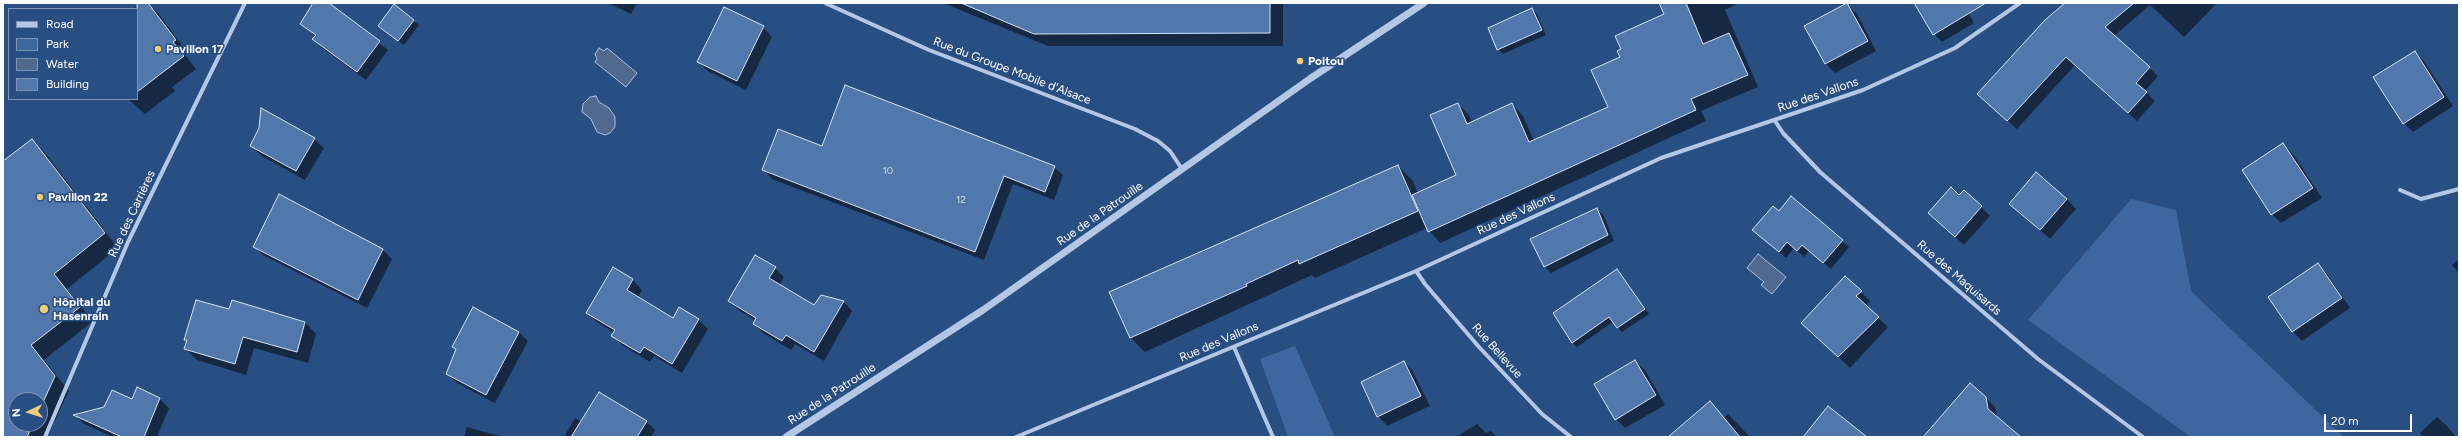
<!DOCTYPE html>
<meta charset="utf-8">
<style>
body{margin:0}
#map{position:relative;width:2462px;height:440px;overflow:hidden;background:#294e82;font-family:Figtree,sans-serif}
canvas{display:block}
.frame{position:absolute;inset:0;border:4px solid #fff;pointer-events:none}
.legend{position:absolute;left:8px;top:8px;width:130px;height:92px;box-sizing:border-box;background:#294e82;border:1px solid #7f95b4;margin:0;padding:5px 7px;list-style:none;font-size:12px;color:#fff}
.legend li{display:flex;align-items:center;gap:8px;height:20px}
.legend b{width:20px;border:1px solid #7f95b4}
.north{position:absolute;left:8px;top:392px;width:40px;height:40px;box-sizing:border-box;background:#294e82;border:1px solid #7f95b4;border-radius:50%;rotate:266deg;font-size:11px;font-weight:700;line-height:16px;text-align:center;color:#fff}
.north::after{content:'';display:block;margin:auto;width:14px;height:18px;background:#edce79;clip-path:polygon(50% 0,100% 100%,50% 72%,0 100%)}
.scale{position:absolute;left:2324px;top:414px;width:88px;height:18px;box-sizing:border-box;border:2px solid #fff;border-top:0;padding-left:5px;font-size:12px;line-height:14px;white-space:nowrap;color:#fff;-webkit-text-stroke:3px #294e82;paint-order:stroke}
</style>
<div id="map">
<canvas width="2462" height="440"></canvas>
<div class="frame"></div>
<ul class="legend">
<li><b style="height:5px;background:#b2c8e6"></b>Road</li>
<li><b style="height:11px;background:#3e679f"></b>Park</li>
<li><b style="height:11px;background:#4f698f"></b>Water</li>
<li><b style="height:11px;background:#5277aa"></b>Building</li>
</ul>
<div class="north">N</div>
<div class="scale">20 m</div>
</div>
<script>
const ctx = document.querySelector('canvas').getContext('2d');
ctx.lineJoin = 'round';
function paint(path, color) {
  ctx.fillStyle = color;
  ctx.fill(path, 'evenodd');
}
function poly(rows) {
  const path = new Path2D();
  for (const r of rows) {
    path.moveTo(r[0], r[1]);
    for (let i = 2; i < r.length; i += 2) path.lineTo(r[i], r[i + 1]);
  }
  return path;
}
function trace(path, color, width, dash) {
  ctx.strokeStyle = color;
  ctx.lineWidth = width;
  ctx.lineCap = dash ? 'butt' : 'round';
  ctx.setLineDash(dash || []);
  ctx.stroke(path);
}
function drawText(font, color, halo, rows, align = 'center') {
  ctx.font = font + ' Figtree,sans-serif';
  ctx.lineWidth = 3;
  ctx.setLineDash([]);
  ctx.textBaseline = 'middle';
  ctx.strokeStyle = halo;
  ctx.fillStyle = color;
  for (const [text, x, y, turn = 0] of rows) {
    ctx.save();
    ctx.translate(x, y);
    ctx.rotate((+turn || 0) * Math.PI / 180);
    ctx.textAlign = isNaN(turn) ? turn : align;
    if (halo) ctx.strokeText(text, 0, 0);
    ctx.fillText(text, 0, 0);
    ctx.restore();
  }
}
const green = poly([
 [2131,199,2176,210,2191,291,2344,437,2191,437,2028,320],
 [1295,346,1335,437,1288,437,1260,359]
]);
const water = poly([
 [599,48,604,51,607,48,637,73,626,87,595,62,597,59,595,54,599,48],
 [596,96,599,102,609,108,615,117,615,127,610,133,605,135,597,132,591,119,582,112,583,104,590,97,596,96],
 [1758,254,1786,277,1772,294,1761,285,1764,282,1747,268,1758,254]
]);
const shadow = poly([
 [141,3,148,3,158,13,188,53,185,55,196,69,172,87,175,91,145,114,128,99,137,99,137,9,133,9],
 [318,3,327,3,388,50,366,80,322,48,314,39,316,36,303,25],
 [608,3,637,3,631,14],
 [943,3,1283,3,1283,46,1048,46],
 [1660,3,1739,3,1725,10,1758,87,1701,111,1706,121,1440,243,1427,228,1315,278,1312,275,1145,352,1130,337,1398,166,1413,181,1418,194,1458,176,1458,104,1469,115,1472,123,1512,104,1523,116,1534,141,1610,107,1621,58,1665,15],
 [1915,3,1963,3,1974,23,1942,42,1934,34],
 [2067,3,2217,3,2184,37,2150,5,2114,36,2158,76,2145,91,2155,101,2137,121,2075,65,2017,129,1987,102],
 [1847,4,1857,14,1876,51,1835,73,1825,63],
 [394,6,419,25,404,45,384,30],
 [1532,9,1537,14,1546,35,1503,54,1498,49],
 [763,27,772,37,746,90,708,71,698,62],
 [2415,52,2424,61,2453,106,2413,132,2404,123],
 [314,139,324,148,305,180,260,155,251,145],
 [32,140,46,154,118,248,67,289,93,321,44,360,69,391,47,437,3,437,3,163],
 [16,400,40,400,40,424,16,424],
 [2283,144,2293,154,2322,198,2281,223,2272,214],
 [823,147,1054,167,1063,175,1054,200,1013,184,984,260,772,179,764,170],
 [2067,199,2076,209,2050,239,2020,213],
 [1981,207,1990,216,1964,245,1929,213],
 [1597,209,1604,216,1614,241,1551,273,1545,267,1531,239],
 [1779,212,1842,241,1849,247,1831,269,1809,251,1804,257,1794,248,1786,258,1753,230],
 [342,230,383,250,392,259,367,308,263,255,254,246],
 [2459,259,2459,273,2452,265],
 [2317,265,2327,274,2350,308,2302,341,2293,332,2269,298],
 [775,268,784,277,779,286,815,307,843,301,852,311,824,361,795,344,791,350,763,333,754,324,756,321,739,310,729,301],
 [614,269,633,280,642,290,637,298,673,319,699,320,708,329,682,373,654,356,650,362,622,345,613,336,615,333,597,322,587,313],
 [1617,270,1649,314,1622,332,1613,322,1577,347,1572,342],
 [1861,292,1870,301,1866,306,1888,327,1850,368,1812,332],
 [473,309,519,332,528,341,495,403,457,383,447,374,457,351,453,347],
 [230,311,305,322,316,334,308,363,254,348,246,375,197,360,185,349,188,342,185,339],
 [1635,361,1645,370,1665,405,1625,428,1616,419],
 [1404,362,1413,372,1430,406,1387,426,1378,416],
 [1985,397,1995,407,1997,417,2020,437,1929,437],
 [160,399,169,408,157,437,113,437,84,424,75,415,132,400],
 [1728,414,1750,437,1669,437,1724,418],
 [2437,417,2447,426,2456,437,2423,437,2420,433],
 [575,418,582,422,646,421,655,430,651,437,564,437],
 [1477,424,1486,433,1491,431,1497,437,1456,437],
 [467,427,503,437,464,437]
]);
const building = poly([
 [137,3,148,3,176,40,173,42,184,56,137,92,137,3],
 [313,3,329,3,380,41,357,72,312,39,316,35,300,24,313,3],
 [961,3,1270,3,1270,33,1034,34,961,3],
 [1659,3,1686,3,1703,44,1729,33,1748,75,1691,99,1696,110,1428,232,1412,195,1456,175,1430,115,1458,103,1467,124,1512,103,1529,142,1608,107,1591,70,1620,57,1617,51,1621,49,1615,36,1664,14,1659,3],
 [1847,3,1868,41,1825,64,1804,26,1847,3],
 [1914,3,1986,3,1933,35,1914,3],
 [2065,3,2134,3,2105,27,2150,67,2136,83,2147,92,2128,113,2066,57,2007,121,1977,94,2045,20,2065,3],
 [394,4,414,20,398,41,378,26,394,4],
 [724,7,764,26,737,81,697,62,724,7],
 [1532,8,1542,30,1497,50,1488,28,1532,8],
 [2415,51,2444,97,2403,124,2373,77,2415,51],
 [845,85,1055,166,1045,192,1004,176,975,252,762,170,778,129,822,146,845,85],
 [261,108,315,138,296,171,250,146,259,128,261,108],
 [32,139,105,233,54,274,80,307,31,345,55,376,40,409,40,400,16,400,16,424,33,424,27,437,3,437,3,161,32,139],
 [2283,143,2313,188,2271,215,2242,170,2283,143],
 [1398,165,1418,211,1299,264,1298,260,1246,284,1247,286,1130,338,1109,292,1398,165],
 [2036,172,2067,199,2040,230,2009,204,2036,172],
 [1951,187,1959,195,1964,190,1982,206,1955,237,1928,213,1951,187],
 [279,194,383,249,358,300,253,247,279,194],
 [1791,196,1843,240,1823,263,1802,245,1797,251,1787,242,1779,252,1752,230,1773,206,1779,211,1791,196],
 [1597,208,1608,235,1544,267,1530,239,1597,208],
 [755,255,776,267,769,278,814,305,821,295,844,301,814,352,786,335,782,341,753,324,756,318,728,301,755,255],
 [2318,263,2342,298,2292,332,2268,297,2318,263],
 [613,267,633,279,627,290,673,318,679,307,699,319,672,364,644,347,640,353,626,345,611,336,615,330,586,313,613,267],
 [1617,269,1645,309,1617,328,1609,317,1572,343,1553,313,1617,269],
 [1845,276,1862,291,1856,296,1879,317,1838,357,1801,323,1845,276],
 [196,300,229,309,232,300,305,322,297,352,243,337,235,364,184,349,187,340,184,340,196,300],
 [473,307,519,332,486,395,446,374,456,349,452,347,473,307],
 [1635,360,1656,395,1615,420,1594,384,1635,360],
 [1404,361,1421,396,1377,417,1361,382,1404,361],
 [1970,383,1986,397,1988,409,2021,437,1923,437,1970,383],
 [137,387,160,398,144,437,122,437,73,415,104,407,112,390,132,399,137,387],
 [599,392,647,421,637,437,571,437,599,392],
 [1710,401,1740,437,1668,437,1710,401],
 [1828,406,1867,437,1803,437,1828,406]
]);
const minor = poly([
 [825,3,929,50,1135,129,1158,141,1170,151,1182,169],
 [1775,121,1783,133,1820,172,2038,359,2143,437],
 [2400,190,2421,199,2459,189],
 [1416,271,1425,284,1479,347,1542,414,1571,437],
 [1234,347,1273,437],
 [45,437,128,242,245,3],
 [1016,437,1416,271,1661,158,1863,90,1955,48,2020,3]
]);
const tertiary = poly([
 [786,437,983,310,1311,78,1424,3]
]);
const markers = [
 [158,49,4,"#edce79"],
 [1300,61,4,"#edce79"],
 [40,197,4,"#edce79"],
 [44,309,5,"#edce79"]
];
const numberNames = [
 ["10",888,171],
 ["12",961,200]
];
const poiNames = [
 ["Pavillon 17",166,49],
 ["Poitou",1308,61],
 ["Pavillon 22",48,197],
 ["Hôpital du",53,302],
 ["Hasenrain",53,316]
];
const streetNames = [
 ["Rue du Groupe Mobile d'Alsace",1012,71,21],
 ["Rue des Vallons",1818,95,-19],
 ["Rue des Carrières",132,214,-65],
 ["Rue de la Patrouille",1100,214,-35],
 ["Rue des Vallons",1516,214,-25],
 ["Rue des Maquisards",1959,278,41],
 ["Rue des Vallons",1219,342,-23],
 ["Rue Bellevue",1497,351,48],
 ["Rue de la Patrouille",832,394,-33]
];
paint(green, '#3e679f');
paint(water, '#4f698f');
trace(water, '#a7c3e6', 1);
paint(shadow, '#0007');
paint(building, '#5277aa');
trace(building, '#d5e3f5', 1);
trace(minor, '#b2c8e6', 4);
trace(tertiary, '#b2c8e6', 7);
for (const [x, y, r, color] of markers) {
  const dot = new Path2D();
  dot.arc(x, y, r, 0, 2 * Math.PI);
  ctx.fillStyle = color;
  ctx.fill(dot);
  trace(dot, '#294e82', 1.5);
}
drawText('10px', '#d4ddea', null, numberNames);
drawText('bold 12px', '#fff', '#294e82', poiNames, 'left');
drawText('12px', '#fff', '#294e82', streetNames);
</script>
